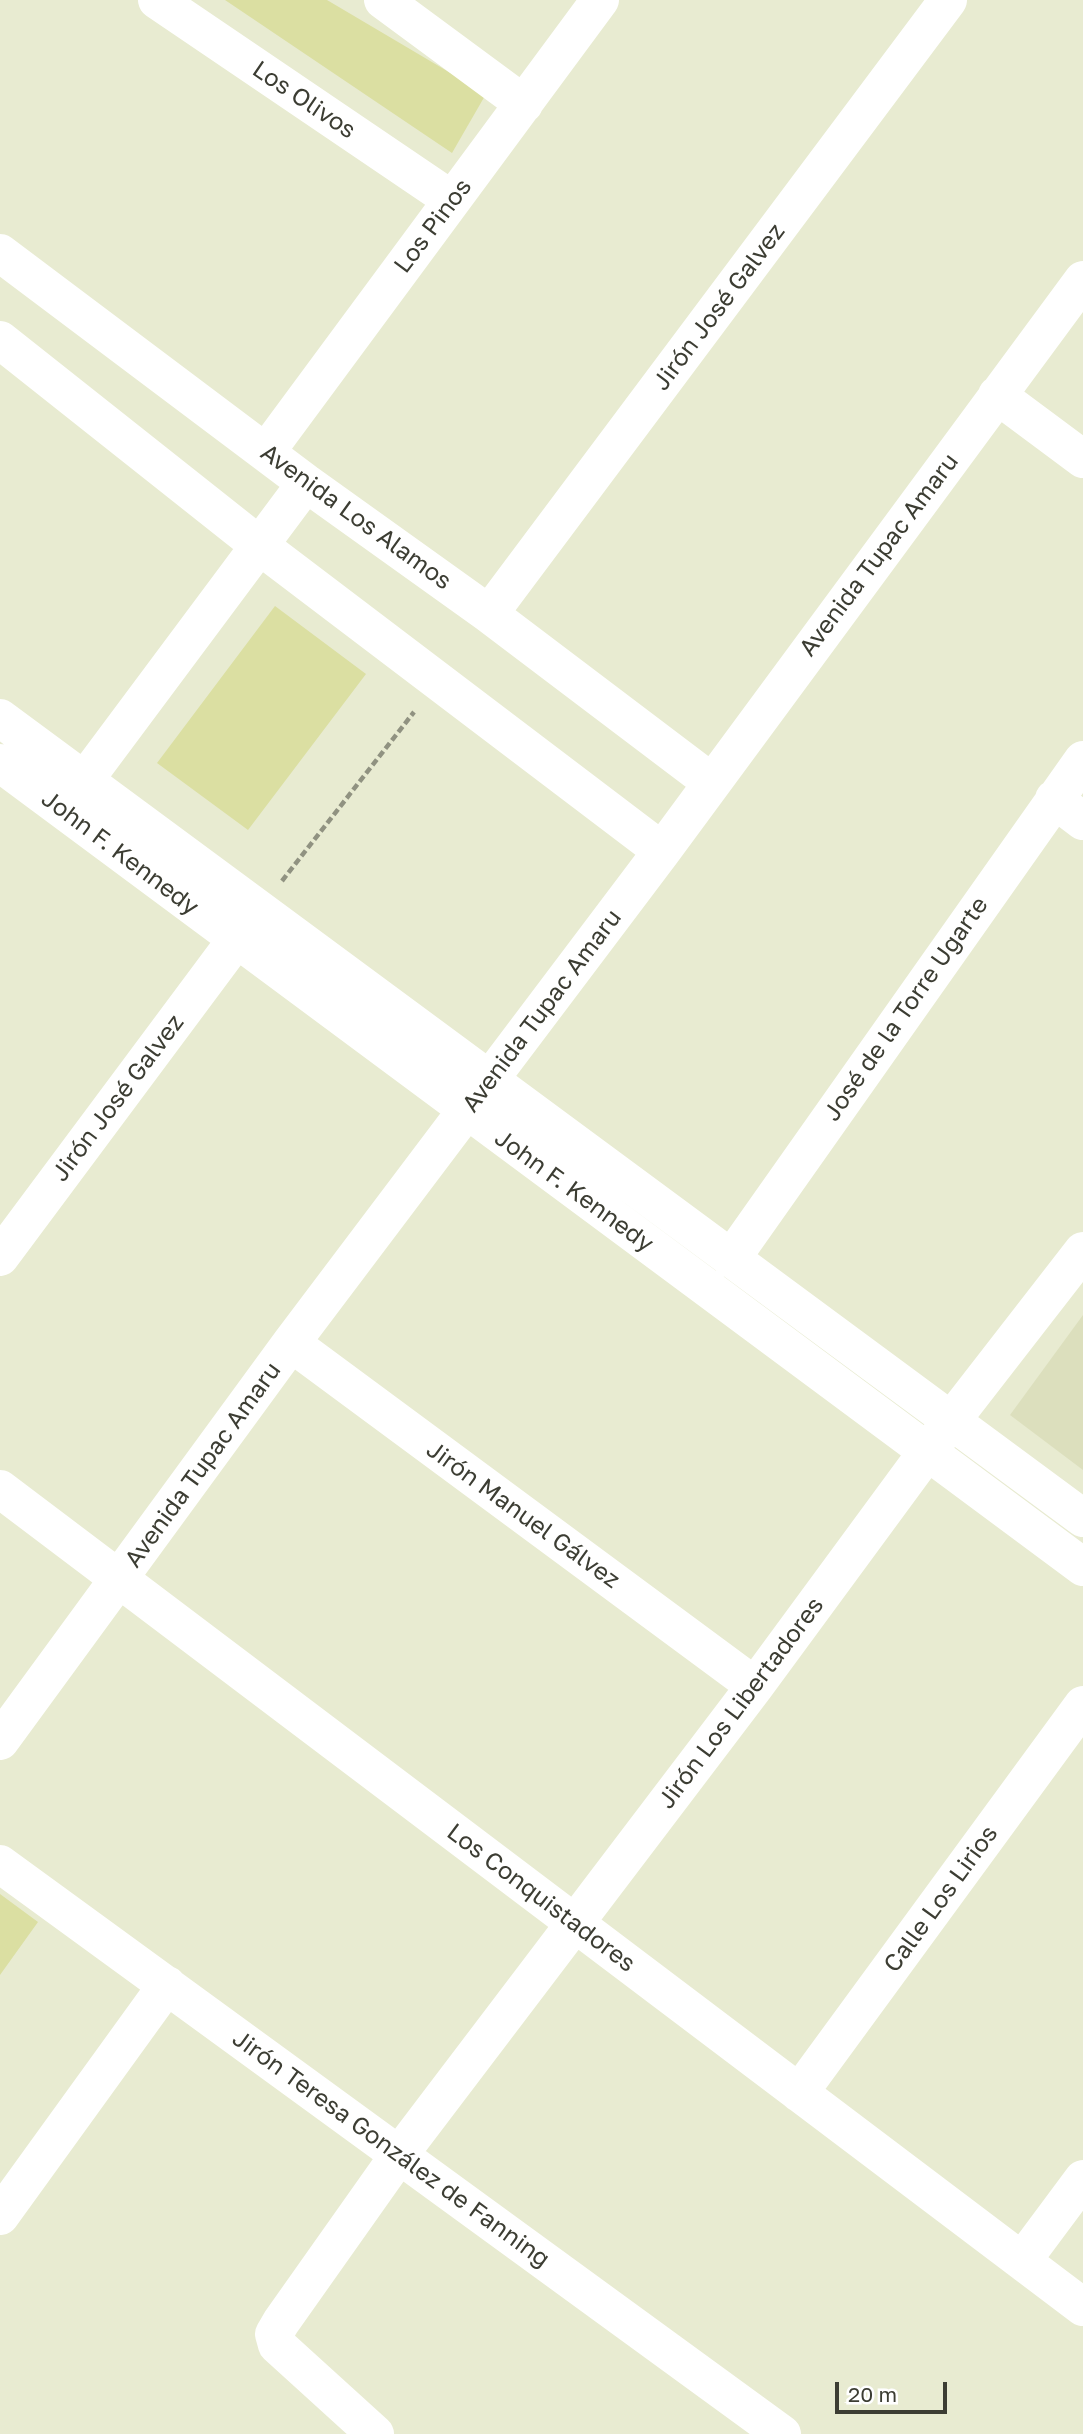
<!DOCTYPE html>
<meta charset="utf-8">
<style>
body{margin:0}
#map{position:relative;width:1083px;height:2434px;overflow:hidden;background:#e8ebd1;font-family:"Golos Text",sans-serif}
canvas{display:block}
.scale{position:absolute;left:835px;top:2382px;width:112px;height:32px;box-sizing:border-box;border:4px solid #3c3d33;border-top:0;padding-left:9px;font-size:21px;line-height:24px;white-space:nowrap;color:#3c3d33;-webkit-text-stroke:5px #fff;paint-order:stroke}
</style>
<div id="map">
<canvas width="1083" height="2434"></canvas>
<div class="scale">20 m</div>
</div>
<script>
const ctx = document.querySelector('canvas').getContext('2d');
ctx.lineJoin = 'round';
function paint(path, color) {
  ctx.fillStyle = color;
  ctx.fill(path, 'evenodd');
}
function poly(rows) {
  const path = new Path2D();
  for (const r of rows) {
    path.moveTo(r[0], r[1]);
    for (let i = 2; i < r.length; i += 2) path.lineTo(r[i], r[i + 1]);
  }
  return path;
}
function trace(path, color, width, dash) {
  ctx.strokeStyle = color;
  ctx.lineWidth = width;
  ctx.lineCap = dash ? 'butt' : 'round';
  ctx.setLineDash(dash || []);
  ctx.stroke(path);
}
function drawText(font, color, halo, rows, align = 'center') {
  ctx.font = font + ' "Golos Text",sans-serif';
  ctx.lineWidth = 5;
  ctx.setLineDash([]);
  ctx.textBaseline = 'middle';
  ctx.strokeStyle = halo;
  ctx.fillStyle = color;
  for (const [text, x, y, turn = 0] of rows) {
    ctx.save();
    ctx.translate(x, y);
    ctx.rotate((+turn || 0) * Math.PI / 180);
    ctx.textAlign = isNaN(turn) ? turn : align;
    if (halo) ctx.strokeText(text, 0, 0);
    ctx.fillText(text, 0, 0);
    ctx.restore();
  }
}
const built = poly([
 [1083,1315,1083,1470,1010,1415]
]);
const green = poly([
 [225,0,327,0,486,94,452,153],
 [275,606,366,674,248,830,157,763],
 [0,1894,38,1922,0,1975]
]);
const path = poly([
 [282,881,414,712]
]);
const minor = poly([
 [157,0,452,200],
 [383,0,524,104],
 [0,253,306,483,489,614,711,782],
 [0,340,260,546,662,851],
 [997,395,1083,459],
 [266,452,600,0],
 [489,614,948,0],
 [0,718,1083,1518],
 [0,763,1083,1567],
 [1054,799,1083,821],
 [69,801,306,483],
 [0,1257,236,940],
 [731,1259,1083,760],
 [291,1343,755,1686],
 [0,1489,1083,2307],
 [0,1741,291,1343,662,851,1083,280],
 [0,1864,782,2434],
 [799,2093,1083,1705],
 [0,2216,167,1985],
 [1022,2261,1083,2179],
 [375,2434,277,2345,274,2334,281,2322,399,2155,755,1686,927,1452,1083,1251]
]);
const streetNames = [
 ["Los Olivos",304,100,34],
 ["Los Pinos",433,226,-53],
 ["Jirón José Galvez",719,307,-53],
 ["Avenida Los Alamos",356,517,36],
 ["Avenida Tupac Amaru",879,555,-53],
 ["John F. Kennedy",120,853,37],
 ["José de la Torre Ugarte",906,1009,-55],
 ["Avenida Tupac Amaru",542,1011,-53],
 ["Jirón José Galvez",118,1098,-53],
 ["John F. Kennedy",574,1191,36],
 ["Avenida Tupac Amaru",203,1465,-54],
 ["Jirón Manuel Gálvez",523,1515,36],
 ["Jirón Los Libertadores",741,1703,-53],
 ["Los Conquistadores",541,1898,37],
 ["Calle Los Lirios",941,1899,-54],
 ["Jirón Teresa González de Fanning",391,2149,36]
];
paint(built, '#dcdfbd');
paint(green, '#dbdfa2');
trace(path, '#909281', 4.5, [7, 3.5]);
trace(minor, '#fff', 38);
drawText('24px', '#3c3d33', '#fff', streetNames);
</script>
